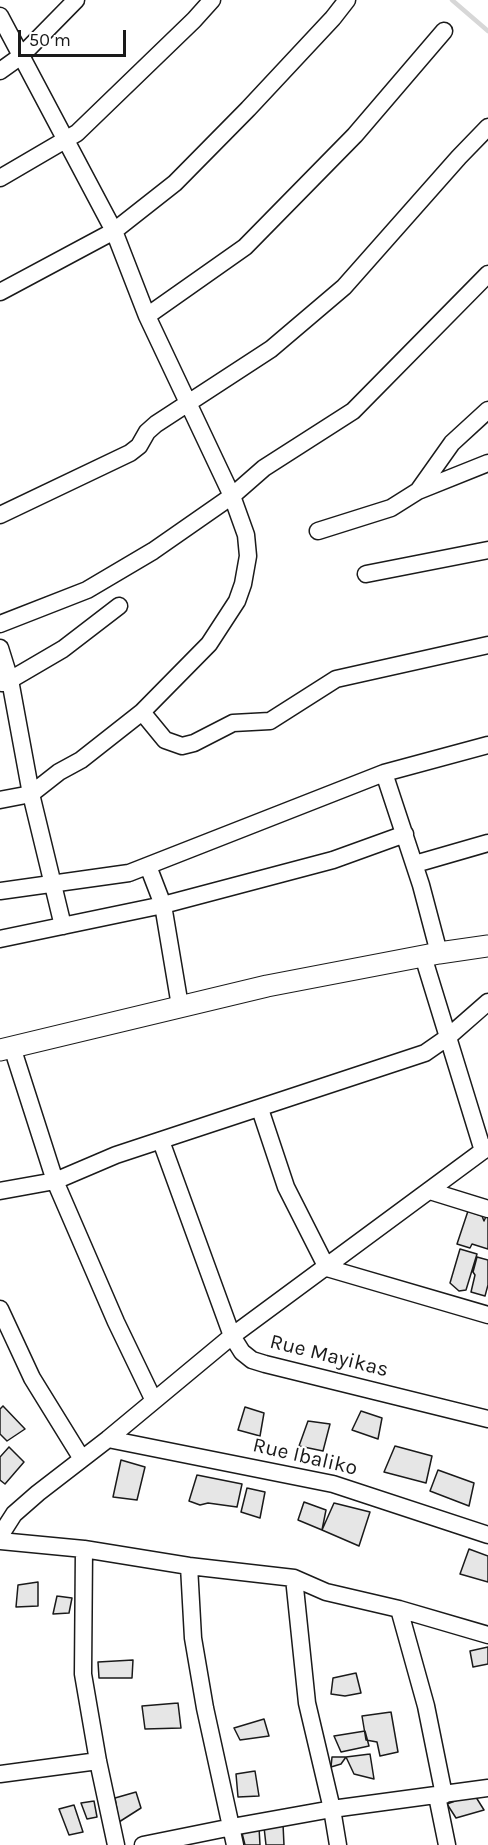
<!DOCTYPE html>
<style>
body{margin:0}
#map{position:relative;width:488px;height:1845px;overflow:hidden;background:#fff;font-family:Karla,sans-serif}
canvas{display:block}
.scale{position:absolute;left:18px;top:30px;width:108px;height:27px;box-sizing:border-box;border:3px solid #1a1a1a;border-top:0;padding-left:8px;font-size:18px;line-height:21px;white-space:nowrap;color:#1a1a1a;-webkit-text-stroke:4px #fff;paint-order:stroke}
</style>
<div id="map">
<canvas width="488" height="1845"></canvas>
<div class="scale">50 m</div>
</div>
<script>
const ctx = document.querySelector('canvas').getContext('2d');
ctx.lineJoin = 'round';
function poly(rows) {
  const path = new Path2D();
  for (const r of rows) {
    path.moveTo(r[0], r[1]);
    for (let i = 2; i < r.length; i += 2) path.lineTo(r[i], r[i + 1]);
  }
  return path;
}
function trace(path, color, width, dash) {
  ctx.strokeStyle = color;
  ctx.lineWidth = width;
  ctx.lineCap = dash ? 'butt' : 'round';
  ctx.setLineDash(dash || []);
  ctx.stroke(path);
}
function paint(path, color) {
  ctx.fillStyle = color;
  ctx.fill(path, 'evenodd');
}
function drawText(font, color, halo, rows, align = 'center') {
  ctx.font = font + ' Karla,sans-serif';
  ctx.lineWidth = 4.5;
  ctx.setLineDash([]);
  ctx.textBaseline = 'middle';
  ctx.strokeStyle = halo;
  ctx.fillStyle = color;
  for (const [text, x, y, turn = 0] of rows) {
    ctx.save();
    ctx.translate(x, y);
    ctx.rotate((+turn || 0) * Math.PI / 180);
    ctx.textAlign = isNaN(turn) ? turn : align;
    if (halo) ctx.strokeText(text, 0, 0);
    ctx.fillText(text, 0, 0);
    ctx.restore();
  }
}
const stream = poly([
 [452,0,488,31]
]);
const building = poly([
 [468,1211,482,1216,484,1221,488,1212,488,1249,472,1244,470,1248,457,1244,468,1211],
 [460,1249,477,1254,466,1290,459,1291,450,1283,460,1249],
 [477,1257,488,1260,488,1285,485,1296,471,1292,475,1275,473,1272,477,1257],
 [3,1406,25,1429,7,1441,0,1434,0,1409,3,1406],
 [245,1407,264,1413,260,1436,238,1430,245,1407],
 [361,1411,382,1418,378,1439,352,1430,361,1411],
 [308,1421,330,1424,323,1451,299,1446,308,1421],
 [395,1446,432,1456,426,1483,384,1472,395,1446],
 [9,1447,24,1462,5,1484,0,1480,0,1457,9,1447],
 [121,1460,145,1467,137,1500,113,1497,121,1460],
 [438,1470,474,1483,469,1506,430,1491,438,1470],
 [197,1475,242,1484,237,1507,208,1503,200,1505,189,1501,197,1475],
 [247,1488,265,1492,260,1518,241,1512,247,1488],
 [304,1502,326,1510,322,1530,298,1520,304,1502],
 [334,1503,370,1512,359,1546,322,1530,334,1503],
 [469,1549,488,1556,488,1582,460,1574,469,1549],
 [38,1582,38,1606,16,1607,18,1585,38,1582],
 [57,1596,72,1598,69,1613,53,1614,57,1596],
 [488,1647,488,1664,473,1667,470,1651,488,1647],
 [133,1660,132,1678,99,1678,98,1662,133,1660],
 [356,1673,361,1693,345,1696,331,1694,333,1678,356,1673],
 [178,1703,181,1728,145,1729,142,1706,178,1703],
 [391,1712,398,1752,380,1756,377,1742,366,1740,362,1716,391,1712],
 [264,1719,269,1736,240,1740,234,1728,264,1719],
 [365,1731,369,1746,341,1752,334,1736,365,1731],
 [370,1754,374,1779,354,1774,346,1757,370,1754],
 [332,1757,346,1757,341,1764,331,1767,332,1757],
 [255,1771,259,1796,238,1797,236,1774,255,1771],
 [136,1792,141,1808,119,1822,115,1798,136,1792],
 [474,1794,484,1810,456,1818,447,1804,474,1794],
 [94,1801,97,1817,87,1819,81,1803,94,1801],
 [74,1805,83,1832,69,1835,59,1809,74,1805],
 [283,1824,284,1845,266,1845,264,1827,283,1824],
 [259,1827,260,1845,245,1845,241,1829,259,1827]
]);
const minor = poly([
 [0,16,114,231,147,316,232,496,246,535,248,556,243,584,237,601,209,644,142,712,81,760,59,772,31,794,0,800],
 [0,71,21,56,76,0],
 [0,178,77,133,194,20,212,0],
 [0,292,114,231,175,183,248,109,333,18,347,0],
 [147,316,245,247,355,135,444,31],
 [418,491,452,443,488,410],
 [0,515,130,453,139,446,147,432,156,424,271,349,344,287,459,157,488,127],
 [318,531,391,508,418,491,488,463],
 [366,574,488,550],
 [0,624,87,590,153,551,232,496,264,468,353,411,488,274],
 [0,648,10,680,31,794,63,926],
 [2,683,10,680,63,649,119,606],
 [142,712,165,740,182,746,194,743,233,723,270,721,336,679,488,645],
 [384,773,421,885,439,953],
 [415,864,488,843],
 [148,866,163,905,180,1006],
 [0,891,129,873,384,773,488,745],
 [0,939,163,905,333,860,405,834],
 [423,956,483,1151],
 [12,1047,55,1181,116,1322,154,1401],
 [260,1109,286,1187,327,1268,488,1315],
 [161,1141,232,1336,242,1352,252,1360,265,1364,488,1419],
 [0,1191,55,1181,116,1155,425,1053,448,1037,488,1002],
 [430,1191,488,1209],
 [0,1309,32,1378,82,1459],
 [108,1439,333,1484,488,1535],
 [0,1536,14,1514,38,1493,108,1439,232,1336,488,1147],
 [0,1541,84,1549,189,1566,294,1578,326,1592,399,1609,488,1635],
 [84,1549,83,1674,98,1761,116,1845],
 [189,1566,193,1638,205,1708,235,1845],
 [294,1578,307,1703,332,1809,338,1845],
 [399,1609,426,1706,444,1795],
 [0,1774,98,1761],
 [437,1796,447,1845],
 [143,1845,232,1827,332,1809,488,1788]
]);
const major = poly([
 [0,1050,267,986,439,953,488,946]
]);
const streetNames = [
 ["Rue Mayikas",329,1356,14],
 ["Rue Ibaliko",305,1457,13]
];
trace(stream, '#d7d7d7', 4.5);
paint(building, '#e6e6e6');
trace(building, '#1a1a1a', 1.5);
trace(minor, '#1a1a1a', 19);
trace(major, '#1a1a1a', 23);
trace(minor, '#fff', 16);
trace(major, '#fff', 21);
drawText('21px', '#1a1a1a', '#fff', streetNames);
</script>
